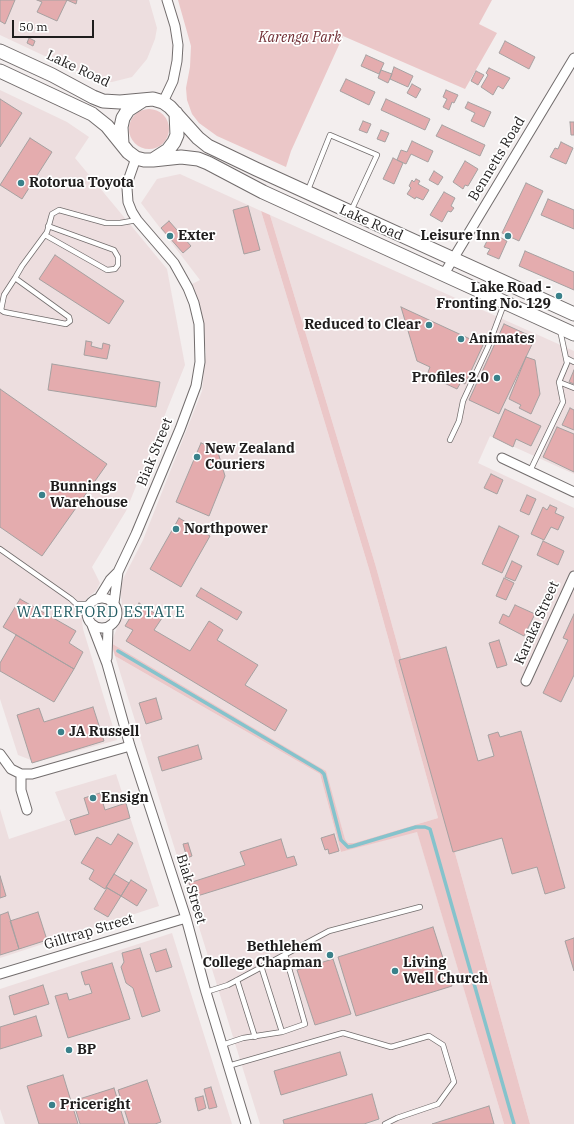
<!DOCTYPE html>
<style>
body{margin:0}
#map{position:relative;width:574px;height:1124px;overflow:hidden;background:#f3eeee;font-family:"IBM Plex Serif",serif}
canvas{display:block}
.scale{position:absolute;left:12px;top:20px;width:82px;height:18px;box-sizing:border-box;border:2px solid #1f1d1d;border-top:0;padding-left:5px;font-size:12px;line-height:14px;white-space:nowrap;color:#1f1d1d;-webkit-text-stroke:3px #fff;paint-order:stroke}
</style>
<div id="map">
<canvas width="574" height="1124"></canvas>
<div class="scale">50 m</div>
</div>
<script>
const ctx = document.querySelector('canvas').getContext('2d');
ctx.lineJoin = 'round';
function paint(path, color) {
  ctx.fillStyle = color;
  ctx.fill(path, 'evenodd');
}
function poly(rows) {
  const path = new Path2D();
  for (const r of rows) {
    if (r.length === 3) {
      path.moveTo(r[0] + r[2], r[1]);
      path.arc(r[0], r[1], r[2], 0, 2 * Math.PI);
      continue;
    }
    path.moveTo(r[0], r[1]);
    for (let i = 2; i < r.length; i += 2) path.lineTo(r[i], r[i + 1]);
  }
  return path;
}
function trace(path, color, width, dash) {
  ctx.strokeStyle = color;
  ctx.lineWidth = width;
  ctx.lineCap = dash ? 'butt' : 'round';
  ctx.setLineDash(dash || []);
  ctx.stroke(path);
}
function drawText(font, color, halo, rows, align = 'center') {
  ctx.font = font + ' "IBM Plex Serif",serif';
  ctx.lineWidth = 3.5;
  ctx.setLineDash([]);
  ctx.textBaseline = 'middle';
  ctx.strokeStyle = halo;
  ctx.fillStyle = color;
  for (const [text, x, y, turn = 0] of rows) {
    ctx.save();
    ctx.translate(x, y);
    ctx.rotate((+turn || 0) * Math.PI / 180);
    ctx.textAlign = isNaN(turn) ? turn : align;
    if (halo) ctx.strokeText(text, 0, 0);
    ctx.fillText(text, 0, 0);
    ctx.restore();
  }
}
const built = poly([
 [0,0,149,0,157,28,155,39,147,59,132,77,112,82,100,82,0,35],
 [0,90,67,122,89,137,75,158,167,269,185,365,126,511,92,567,100,583,96,591,87,598,81,612,83,629,117,740,36,762,18,755,0,699],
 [180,174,261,211,369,569,438,818,354,843,348,843,345,839,325,771,111,643,123,613,120,589,124,577,143,540,202,391,206,352,198,300,192,284,200,280,141,203,157,179],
 [270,215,574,351,574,474,490,436,478,463,574,508,574,1124,530,1124,376,567],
 [115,656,320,774,341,852,417,831,504,1124,260,1124],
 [116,774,159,906,0,958,0,809,9,839,66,820,55,792],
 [172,933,232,1124,5,1124,0,1109,0,989]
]);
const green = poly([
 [178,0,492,0,479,24,497,33,465,89,343,36,291,151,286,167,217,136,199,123,192,114,187,100,186,88,190,67,191,46],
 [149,129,20],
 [261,211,270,215,376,567,530,1124,504,1124,417,832,341,852,320,774,115,656,111,643,326,771,345,839,348,843,354,843,438,818,369,569]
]);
const stream = poly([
 [118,651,321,771,324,774,341,840,348,847,353,846,416,827,425,827,430,829,514,1124]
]);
const building = poly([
 [0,0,15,0,5,24,0,21,0,0],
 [37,0,67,0,57,21,37,12,42,2,37,0],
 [67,0,77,0,76,4,67,0],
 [29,38,35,41,33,46,27,43,29,38],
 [505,41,535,57,529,69,499,53,505,41],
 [366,55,384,63,379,74,361,66,366,55],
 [394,67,413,76,408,87,390,79,394,67],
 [489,68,510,78,503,89,498,86,493,95,481,87,488,75,486,73,489,68],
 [381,70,392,74,388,83,378,78,381,70],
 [476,71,484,75,478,85,471,81,476,71],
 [346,79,375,92,369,105,340,91,346,79],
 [412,84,421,89,416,98,407,93,412,84],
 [446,90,458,95,454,103,452,102,449,110,443,107,447,99,443,97,446,90],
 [0,99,22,113,0,147,0,99],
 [386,99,430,119,425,130,381,110,386,99],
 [468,102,491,112,484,127,471,121,475,113,465,108,468,102],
 [363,121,371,124,367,133,359,130,363,121],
 [570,122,574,122,574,135,571,135,570,122],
 [442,125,485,145,480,156,436,136,442,125],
 [381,130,389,133,385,142,377,139,381,130],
 [30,138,52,152,22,199,0,185,30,138],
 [412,141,433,151,428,162,411,154,406,164,397,160,401,150,407,152,412,141],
 [561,142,573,148,566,164,550,157,555,148,558,149,561,142],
 [393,158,403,163,394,184,383,179,393,158],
 [465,161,478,169,468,186,465,185,463,189,453,182,465,161],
 [434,171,443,177,438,185,429,180,434,171],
 [416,179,420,181,418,184,429,190,423,200,416,197,415,199,407,194,411,188,409,186,412,180,414,182,416,179],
 [526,183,543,191,519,241,502,233,526,183],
 [444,192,455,198,451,206,454,208,451,212,448,211,442,222,430,215,444,192],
 [548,199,574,210,574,229,541,215,548,199],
 [248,206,260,250,244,254,233,210,248,206],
 [169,221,191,246,183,253,161,228,169,221],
 [495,235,507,241,499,259,487,254,490,249,484,247,488,239,493,240,495,235],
 [525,251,574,272,574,290,519,266,525,251],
 [55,255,124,301,109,324,39,279,55,255],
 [401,307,483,345,465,384,461,382,457,389,427,375,430,367,417,361,401,307],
 [504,324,535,338,499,414,469,400,504,324],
 [86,341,92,342,91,346,102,349,103,343,110,345,107,359,84,355,86,341],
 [526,357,535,360,540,394,531,414,519,408,521,405,509,399,526,357],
 [52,364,160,382,156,407,48,390,52,364],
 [574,370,574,384,569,382,574,370],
 [0,389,107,464,42,556,0,527,0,389],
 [570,408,574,410,574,430,562,425,570,408],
 [505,409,541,426,531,446,516,439,513,447,493,437,505,409],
 [557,427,574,434,574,472,543,457,557,427],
 [201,443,217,449,225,476,209,516,176,502,201,443],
 [491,474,503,480,497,494,484,488,491,474],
 [527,495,536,499,529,515,520,511,527,495],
 [550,505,557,508,555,513,564,517,558,530,551,527,544,540,531,534,543,507,547,510,550,505],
 [179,518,210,536,181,587,150,569,179,518],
 [499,526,519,536,502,573,482,564,499,526],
 [543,541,564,551,558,565,537,555,543,541],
 [512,561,522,566,515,581,505,577,512,561],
 [504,578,514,583,506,600,496,596,504,578],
 [201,588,242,612,237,620,196,596,201,588],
 [20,599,76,631,69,643,83,652,74,669,3,627,20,599],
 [139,603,162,618,154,630,190,651,209,621,223,630,217,640,258,665,245,685,287,710,275,731,126,641,133,630,125,626,139,603],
 [515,605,535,614,524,636,499,623,503,614,509,617,515,605],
 [574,614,574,675,561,702,543,693,568,640,563,638,574,614],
 [16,635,74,669,54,702,0,671,0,663,16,635],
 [499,640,507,665,497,668,489,643,499,640],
 [446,647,478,761,494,756,488,735,498,732,500,737,521,731,565,888,545,894,537,867,512,874,502,838,453,852,399,660,446,647],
 [156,698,162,719,146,724,139,703,156,698],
 [93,707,104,741,32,763,17,715,39,708,44,722,93,707],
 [198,745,202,759,162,771,158,757,198,745],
 [100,793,105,810,126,803,130,818,75,835,70,820,89,814,84,798,100,793],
 [118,834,133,843,105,889,89,879,94,870,81,863,97,837,111,845,118,834],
 [334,834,339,851,329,854,328,849,325,850,321,838,334,834],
 [281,839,287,858,294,856,297,865,194,897,189,883,245,865,240,852,281,839],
 [188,843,192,856,187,858,183,844,188,843],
 [114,874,129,883,121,896,106,887,114,874],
 [0,876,6,896,0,898,0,876],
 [131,880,147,890,137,906,121,896,131,880],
 [107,888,121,896,108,917,94,909,107,888],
 [8,912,19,949,0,955,0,915,8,912],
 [38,912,47,940,19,949,10,921,38,912],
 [433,927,452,986,356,1016,338,957,433,927],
 [574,938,574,971,565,941,574,938],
 [140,948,160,1011,142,1017,133,988,126,983,121,967,124,962,122,953,140,948],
 [166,949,172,967,156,972,150,954,166,949],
 [333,959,351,1014,315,1025,297,970,333,959],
 [112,963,130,1019,68,1038,55,996,67,993,69,1000,92,993,89,984,85,985,81,972,112,963],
 [43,985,49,1004,14,1015,9,996,43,985],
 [36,1016,42,1036,0,1049,0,1027,36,1016],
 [340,1052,347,1075,281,1095,274,1071,340,1052],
 [63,1075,78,1124,39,1124,27,1086,63,1075],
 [147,1080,161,1122,155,1124,129,1124,118,1090,147,1080],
 [211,1087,217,1107,209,1109,204,1089,211,1087],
 [114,1088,125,1124,80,1124,73,1101,114,1088],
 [372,1094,379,1119,364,1124,284,1124,283,1120,372,1094],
 [203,1096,206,1108,198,1111,195,1098,203,1096],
 [489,1106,494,1124,432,1124,489,1106]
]);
const service = poly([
 [308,190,330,135,377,155,351,211],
 [45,235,107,270,115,269,118,265,118,257,114,250,48,226],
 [15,278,69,317,70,321,66,324,4,312,1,310,4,295,15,278,22,266,47,232,52,214,59,210,106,223,120,223,137,220],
 [566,358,574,362],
 [559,382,574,388],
 [450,440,459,421,463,401,488,347,504,304],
 [530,471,563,402,559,382,567,363,560,330],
 [0,549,71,599,87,614],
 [78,604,89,604],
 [261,966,282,1032],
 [237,980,255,1037],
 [206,992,228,985,329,931,420,907],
 [222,1045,243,1038,282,1032,305,1024,285,954],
 [228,1066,343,1033,391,1047,429,1036,443,1045,454,1082,438,1104,397,1118,385,1124]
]);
const minor = poly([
 [163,102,173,81,177,61,178,45,175,26,167,0],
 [444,274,574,58],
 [502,458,574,492],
 [102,613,15],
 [99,598,110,580,118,572],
 [114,603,118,572,136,534,180,429,196,386,200,362,199,324,194,303,188,288,174,263,137,220,132,212,128,202,127,188,129,178,136,158],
 [92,625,107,664,130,746,186,918,206,992,246,1124],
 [107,658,108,627],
 [526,681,574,576],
 [0,754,11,769,21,774,32,774,130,746],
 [21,774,21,790,27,810],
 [0,974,186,918]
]);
const secondary = poly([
 [0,51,52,75,93,97,103,101,120,102,153,99,163,102,170,107,198,138,208,146,256,169,574,314],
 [0,71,92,114,107,126,128,152,136,158,144,160,153,160,181,157,198,159,208,163,263,192,574,334],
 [122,144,121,127,123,118,128,110,142,101],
 [154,159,168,150,174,142,177,135,176,113]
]);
const markers = [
 [21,183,4,"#3a818a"],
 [170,236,4,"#3a818a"],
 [508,236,4,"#3a818a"],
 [559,296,4,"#3a818a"],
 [429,325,4,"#3a818a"],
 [461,339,4,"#3a818a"],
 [497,378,4,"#3a818a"],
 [197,457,4,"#3a818a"],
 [42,495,4,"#3a818a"],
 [176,529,4,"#3a818a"],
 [61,732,4,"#3a818a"],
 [93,798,4,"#3a818a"],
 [330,955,4,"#3a818a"],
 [395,971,4,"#3a818a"],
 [69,1050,4,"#3a818a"],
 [52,1105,4,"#3a818a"]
];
const parkNames = [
 ["Karenga Park",300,38]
];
const streetNames = [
 ["Lake Road",78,69,25],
 ["Bennetts Road",497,159,-59],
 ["Lake Road",371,223,24],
 ["Biak Street",155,452,-68],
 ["Karaka Street",537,623,-66],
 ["Biak Street",191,889,73],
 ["Gilltrap Street",89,932,-17]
];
const poiNames = [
 ["Rotorua Toyota",29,183],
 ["Exter",178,236],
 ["Leisure Inn",500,236,"right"],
 ["Lake Road -",551,288,"right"],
 ["Fronting No. 129",551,304,"right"],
 ["Reduced to Clear",421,325,"right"],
 ["Animates",469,339],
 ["Profiles 2.0",489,378,"right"],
 ["New Zealand",205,449],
 ["Couriers",205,465],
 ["Bunnings",50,487],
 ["Warehouse",50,503],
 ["Northpower",184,529],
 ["JA Russell",69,732],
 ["Ensign",101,798],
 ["Bethlehem",322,947,"right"],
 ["College Chapman",322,963,"right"],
 ["Living",403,963],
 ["Well Church",403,979],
 ["BP",77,1050],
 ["Priceright",60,1105]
];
const neighbourhoodNames = [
 ["WATERFORD ESTATE",101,613]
];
paint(built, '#eddedf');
paint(green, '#ebc7c8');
trace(stream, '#85c3cc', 3.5);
paint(building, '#e4acae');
trace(building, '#a6a1a1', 1);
trace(service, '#726d6d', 6);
trace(minor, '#726d6d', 11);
trace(secondary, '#726d6d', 15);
trace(service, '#fff', 4.5);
trace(minor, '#fff', 9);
trace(secondary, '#fff', 13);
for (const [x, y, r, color] of markers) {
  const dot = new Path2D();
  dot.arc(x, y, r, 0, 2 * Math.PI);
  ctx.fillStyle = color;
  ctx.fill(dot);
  trace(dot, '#fff', 1.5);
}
drawText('italic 14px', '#702e34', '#fff', parkNames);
drawText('14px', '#1f1d1d', '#fff', streetNames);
drawText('bold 14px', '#1f1d1d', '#fff', poiNames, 'left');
ctx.letterSpacing = '1px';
drawText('15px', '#225c63', '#fff', neighbourhoodNames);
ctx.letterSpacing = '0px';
</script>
